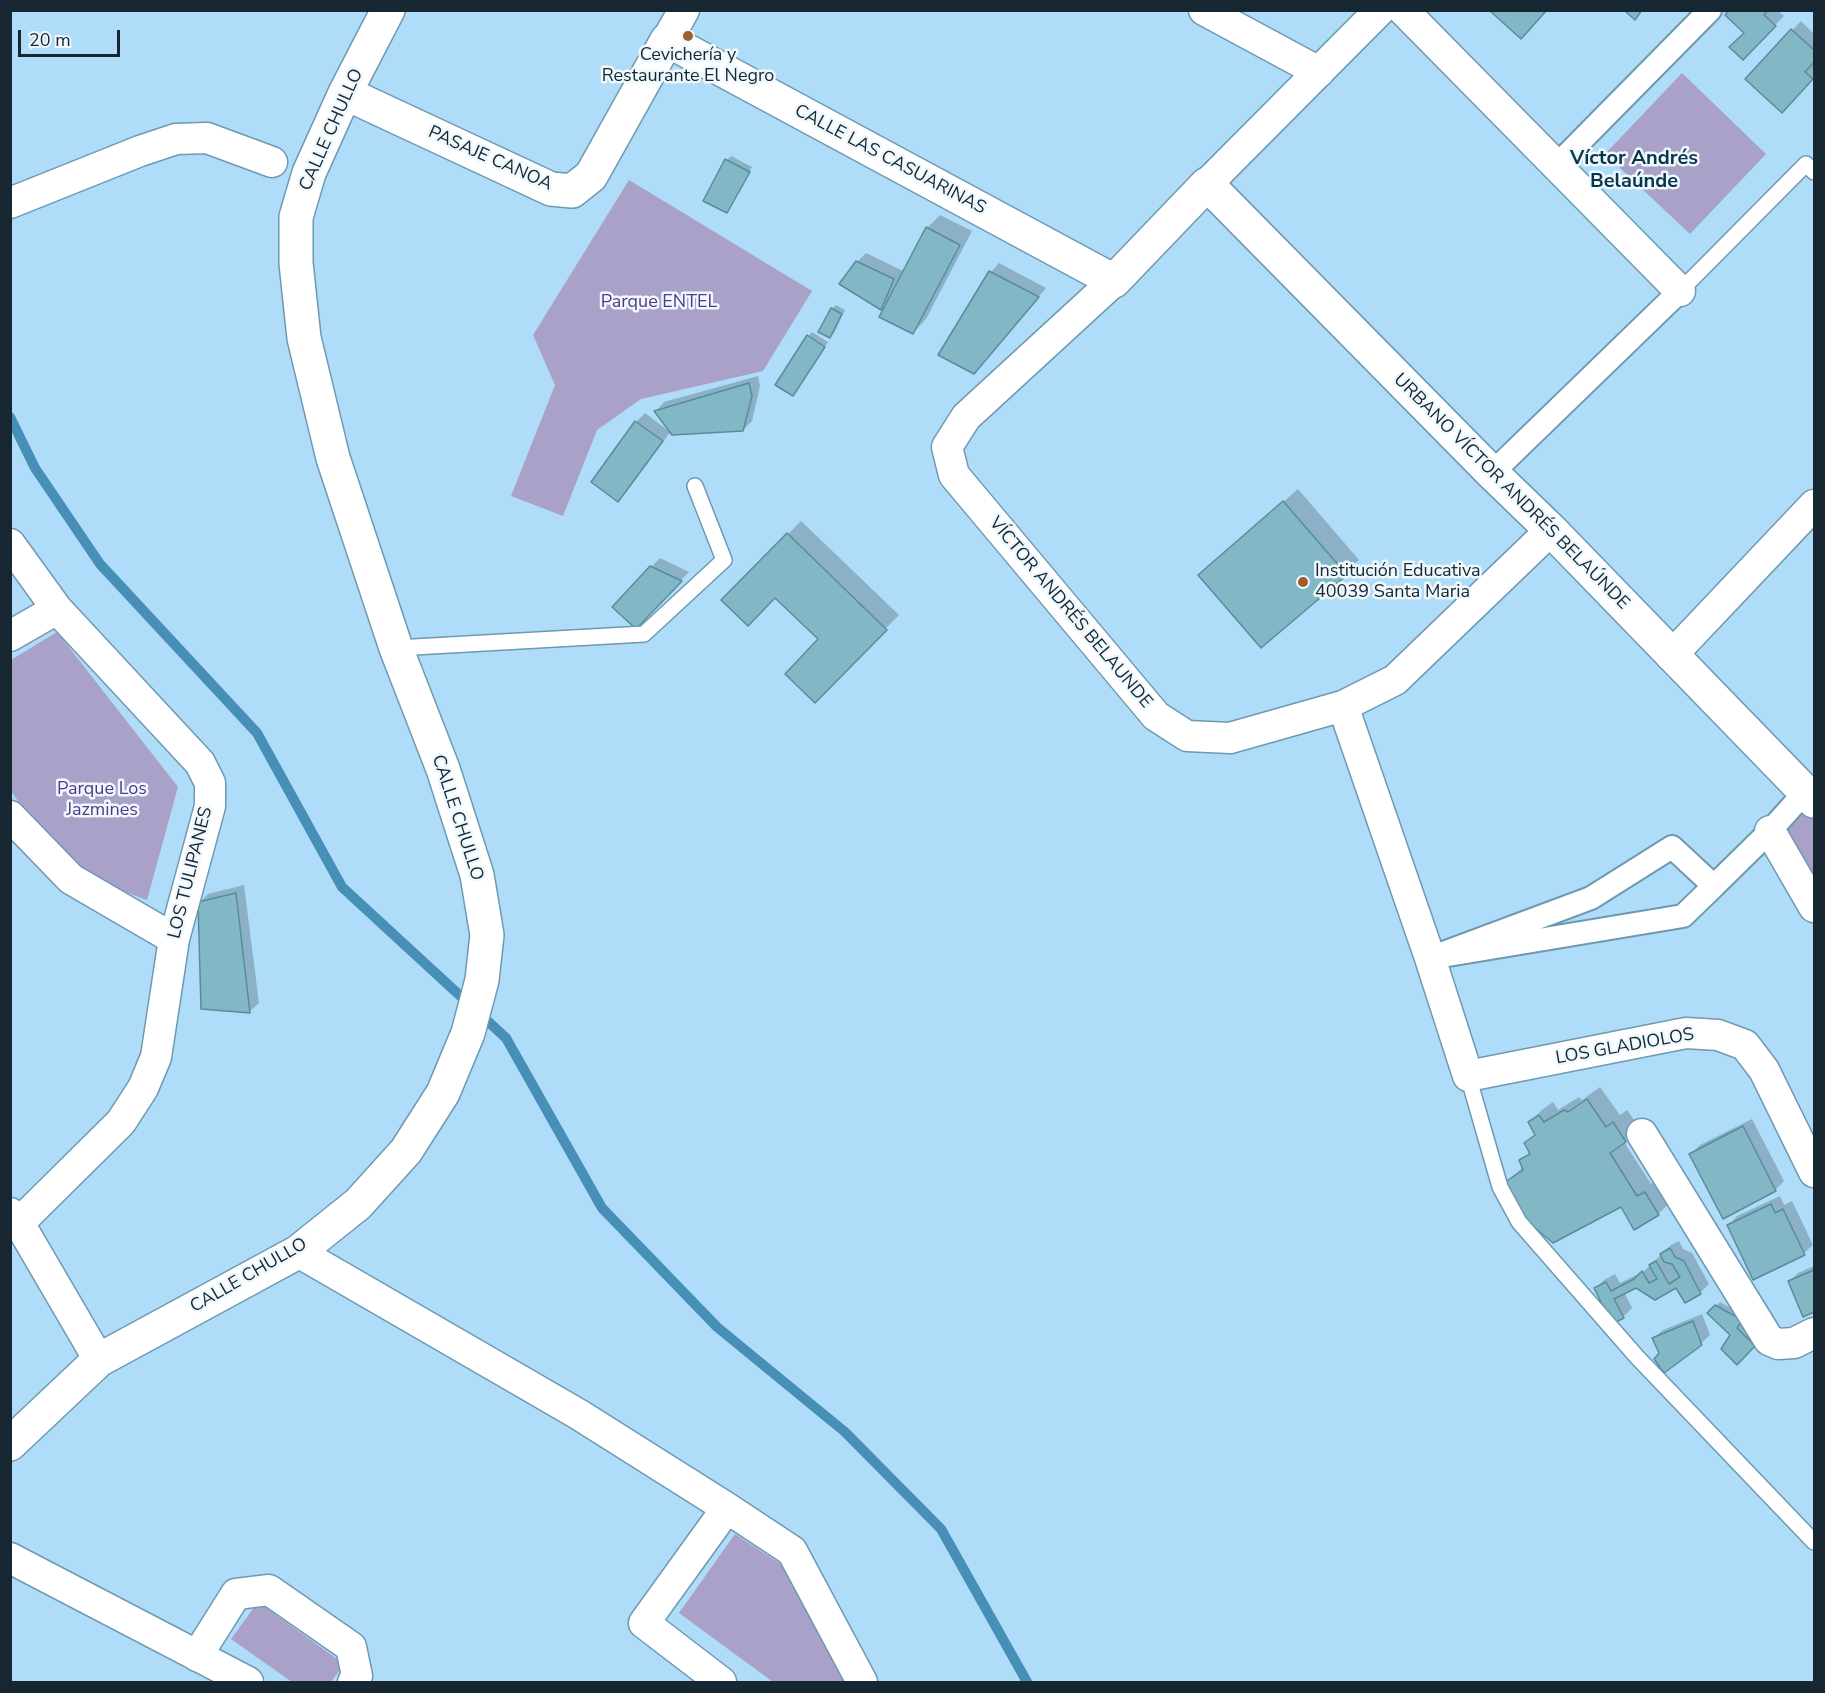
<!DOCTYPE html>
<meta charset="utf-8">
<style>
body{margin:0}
#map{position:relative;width:1825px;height:1693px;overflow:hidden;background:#afdcf8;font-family:"Nunito Sans",sans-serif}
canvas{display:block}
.frame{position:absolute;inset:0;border:12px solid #162732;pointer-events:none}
.scale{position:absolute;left:18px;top:30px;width:102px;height:27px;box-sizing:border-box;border:3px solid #162732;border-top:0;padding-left:8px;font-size:18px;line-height:21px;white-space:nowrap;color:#162732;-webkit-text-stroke:4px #eff8fd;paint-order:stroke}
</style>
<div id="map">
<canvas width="1825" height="1693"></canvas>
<div class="frame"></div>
<div class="scale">20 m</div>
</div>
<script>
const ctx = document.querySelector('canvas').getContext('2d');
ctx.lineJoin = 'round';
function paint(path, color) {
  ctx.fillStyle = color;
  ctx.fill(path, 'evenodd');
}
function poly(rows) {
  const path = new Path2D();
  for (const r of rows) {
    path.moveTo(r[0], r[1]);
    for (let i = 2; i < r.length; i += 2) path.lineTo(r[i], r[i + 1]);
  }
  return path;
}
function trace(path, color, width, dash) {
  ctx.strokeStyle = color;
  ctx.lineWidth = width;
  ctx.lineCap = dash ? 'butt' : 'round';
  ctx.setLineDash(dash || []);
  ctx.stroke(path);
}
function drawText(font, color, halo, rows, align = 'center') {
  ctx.font = font + ' "Nunito Sans",sans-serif';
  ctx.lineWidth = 5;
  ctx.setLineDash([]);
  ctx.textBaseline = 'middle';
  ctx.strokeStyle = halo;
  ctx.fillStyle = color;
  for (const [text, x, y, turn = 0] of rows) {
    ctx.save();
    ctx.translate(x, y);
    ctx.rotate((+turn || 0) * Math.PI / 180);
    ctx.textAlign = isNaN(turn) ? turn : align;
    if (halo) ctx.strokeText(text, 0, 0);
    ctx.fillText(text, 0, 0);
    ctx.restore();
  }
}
const green = poly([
 [1682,73,1766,154,1690,234,1605,154],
 [629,180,812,291,763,371,641,399,597,430,563,516,511,496,555,385,533,335],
 [57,632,178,787,147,900,103,884,52,851,11,791,11,660],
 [1805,810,1814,819,1814,895,1778,839],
 [735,1534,802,1578,852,1682,773,1682,679,1613],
 [258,1602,344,1664,331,1682,292,1682,231,1639]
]);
const shadow = poly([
 [1731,10,1777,10,1784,16,1743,58,1746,33],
 [1801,21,1814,34,1814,61,1813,63,1814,76,1791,102,1747,79],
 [731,156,752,167,727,211,727,160],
 [940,215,972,231,926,319,913,333,889,299,881,308,857,262,866,253,903,271,927,228],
 [999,263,1046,288,974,372,940,354,991,272],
 [836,305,845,310,834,333,830,337,832,309],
 [812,332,828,342,793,394,808,336],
 [758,376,760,386,752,421,743,430,671,431,627,491,618,500,593,481,636,422,645,413,670,432,656,411,664,402],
 [1298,489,1359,560,1262,646,1200,575],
 [801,521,899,615,815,701,821,639,776,596,724,600],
 [660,558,689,572,636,627,651,567],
 [244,885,259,1003,250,1011,202,1008,199,903,208,894],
 [1600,1087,1620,1115,1627,1110,1639,1127,1624,1142,1651,1184,1659,1179,1672,1201,1658,1214,1635,1228,1621,1205,1504,1184,1523,1167,1521,1161,1531,1151,1526,1143,1536,1133,1530,1122,1543,1109,1553,1102,1558,1110,1579,1097,1582,1100],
 [1752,1119,1784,1181,1775,1190,1723,1217,1691,1154,1700,1145],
 [1780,1196,1784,1205,1792,1201,1813,1245,1804,1253,1754,1278,1729,1225,1737,1216],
 [1679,1241,1683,1249,1692,1253,1709,1284,1700,1293,1677,1286,1636,1286,1624,1292,1632,1308,1623,1317,1596,1289,1604,1280,1615,1274,1620,1283,1644,1271,1671,1245],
 [1814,1266,1814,1310,1804,1315,1790,1281,1798,1273],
 [1720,1302,1745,1316,1740,1324,1758,1341,1737,1362,1731,1335,1709,1313],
 [1702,1314,1710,1335,1701,1343,1660,1353,1654,1338,1663,1330]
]);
const stream = poly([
 [10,417,35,468,100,564,257,733,342,887,506,1038,602,1208,717,1327,845,1432,941,1529,1027,1682]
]);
const building = poly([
 [1489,10,1547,10,1521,39,1489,10],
 [1624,10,1642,10,1635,20,1624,10],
 [1729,10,1768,10,1764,15,1776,26,1743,60,1729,47,1744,33,1725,15,1729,10],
 [1791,29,1814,50,1814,62,1805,72,1813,79,1782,113,1745,79,1791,29],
 [725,159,750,172,727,213,703,201,725,159],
 [926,227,960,245,913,334,879,317,926,227],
 [856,261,894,279,881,310,839,284,856,261],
 [989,271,1039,297,974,374,938,355,989,271],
 [831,308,842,314,830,338,818,332,831,308],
 [807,335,825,347,793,396,775,385,807,335],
 [749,383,752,396,743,431,672,435,654,411,749,383],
 [635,421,663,441,618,502,591,482,635,421],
 [1283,501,1347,575,1261,648,1198,575,1283,501],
 [787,533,887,630,815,703,785,674,818,639,775,598,748,626,721,600,787,533],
 [650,566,682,581,636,629,612,607,650,566],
 [236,893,250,1013,201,1009,198,902,236,893],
 [1587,1099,1606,1127,1613,1122,1626,1142,1610,1153,1637,1196,1645,1192,1659,1215,1634,1230,1621,1207,1553,1243,1529,1223,1502,1184,1523,1170,1519,1160,1530,1154,1524,1143,1535,1135,1528,1122,1539,1115,1544,1122,1564,1110,1568,1112,1587,1099],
 [1743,1126,1776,1191,1723,1219,1689,1154,1743,1126],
 [1771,1204,1775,1213,1783,1209,1805,1255,1753,1280,1727,1225,1771,1204],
 [1670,1248,1675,1257,1684,1261,1701,1294,1685,1303,1676,1288,1655,1300,1636,1288,1614,1299,1624,1318,1612,1324,1594,1288,1606,1282,1611,1291,1634,1279,1642,1271,1649,1283,1657,1279,1649,1265,1656,1261,1669,1284,1680,1277,1672,1264,1664,1262,1660,1254,1670,1248],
 [1814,1270,1814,1312,1803,1317,1788,1281,1814,1270],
 [1715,1305,1742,1320,1737,1328,1755,1346,1737,1365,1721,1349,1730,1335,1707,1313,1715,1305],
 [1693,1321,1702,1345,1664,1373,1654,1359,1659,1353,1652,1338,1693,1321]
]);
const service = poly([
 [1680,291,1806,164,1814,172],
 [396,648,644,634,724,560,695,486],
 [1468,1076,1500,1187,1519,1222,1637,1357,1814,1542]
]);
const pedestrian = poly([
 [1557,165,1710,10],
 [1492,473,1680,291],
 [1714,886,1683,916,1430,958,1591,898,1672,847,1714,886,1770,831,1805,792]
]);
const minor = poly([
 [1204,10,1319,72],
 [1403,10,1680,291],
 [667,40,684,10],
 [1207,184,1380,10],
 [10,203,140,151,176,139,207,138,272,162],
 [1114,281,966,417,947,447,954,475,1156,716,1187,736,1230,738,1343,706,1395,680,1551,530],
 [10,544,57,609,200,763,210,783,210,806,174,939,156,1057,143,1088,121,1122,19,1223],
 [10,636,57,609],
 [1671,656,1814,505],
 [1343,706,1430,958,1468,1076,1686,1033,1718,1035,1745,1045,1764,1070,1814,1172],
 [10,816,71,879,174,939],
 [1770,831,1814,907],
 [1642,1134,1769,1340,1778,1344,1794,1343,1814,1333],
 [10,1213,19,1223,99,1360],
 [298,1252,578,1414,727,1508,792,1551,862,1682],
 [10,1558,248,1682],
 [197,1656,236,1594,269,1590,351,1647,357,1676,353,1682],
 [721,1682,644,1623,727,1508]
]);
const tertiary = poly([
 [345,93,551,189,572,191,591,176,667,40,1114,281,1207,184,1492,473,1551,530,1814,801],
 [10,1444,99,1360,298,1252,358,1204,406,1151,443,1093,468,1033,482,980,487,935,477,875,443,769,396,648,333,458,304,338,296,263,296,217,309,173,345,93,388,10]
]);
const markers = [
 [688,36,6,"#9f5d2b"],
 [1303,582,6,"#9f5d2b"]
];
const poiNames = [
 ["Cevichería y",688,56],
 ["Restaurante El Negro",688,77],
 ["Institución Educativa",1315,572,"left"],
 ["40039 Santa Maria",1315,593,"left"]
];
const streetNames = [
 ["CALLE CHULLO",332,130,-66],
 ["PASAJE CANOA",490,159,24],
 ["CALLE LAS CASUARINAS",890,160,28],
 ["URBANO VÍCTOR ANDRÉS BELAÚNDE",1511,492,45],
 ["VÍCTOR ANDRÉS BELAUNDE",1070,613,50],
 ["CALLE CHULLO",457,818,72],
 ["LOS TULIPANES",191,873,-76],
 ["LOS GLADIOLOS",1625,1047,-10],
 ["CALLE CHULLO",249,1276,-30]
];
const parkNames = [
 ["Parque ENTEL",659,303],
 ["Parque Los",102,790],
 ["Jazmines",102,811]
];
const neighbourhoodNames = [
 ["Víctor Andrés",1634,159],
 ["Belaúnde",1634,182]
];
paint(green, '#a9a1c8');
paint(shadow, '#0003');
trace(stream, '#478fb6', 10);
paint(building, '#82b8c6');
trace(building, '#578d9a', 1.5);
trace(service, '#6e99b2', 18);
trace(pedestrian, '#6e99b2', 26);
trace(minor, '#6e99b2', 33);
trace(tertiary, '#6e99b2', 36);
trace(service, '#fff', 15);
trace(pedestrian, '#fff', 22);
trace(minor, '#fff', 30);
trace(tertiary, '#fff', 33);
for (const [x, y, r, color] of markers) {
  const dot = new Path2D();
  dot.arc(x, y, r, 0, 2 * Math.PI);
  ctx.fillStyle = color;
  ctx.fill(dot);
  trace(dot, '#eff8fd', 2);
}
drawText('18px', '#162732', '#eff8fd', poiNames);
drawText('18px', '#162732', '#eff8fd', streetNames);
drawText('18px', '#513985', '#eff8fd', parkNames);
drawText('bold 20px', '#08354b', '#eff8fd', neighbourhoodNames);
</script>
